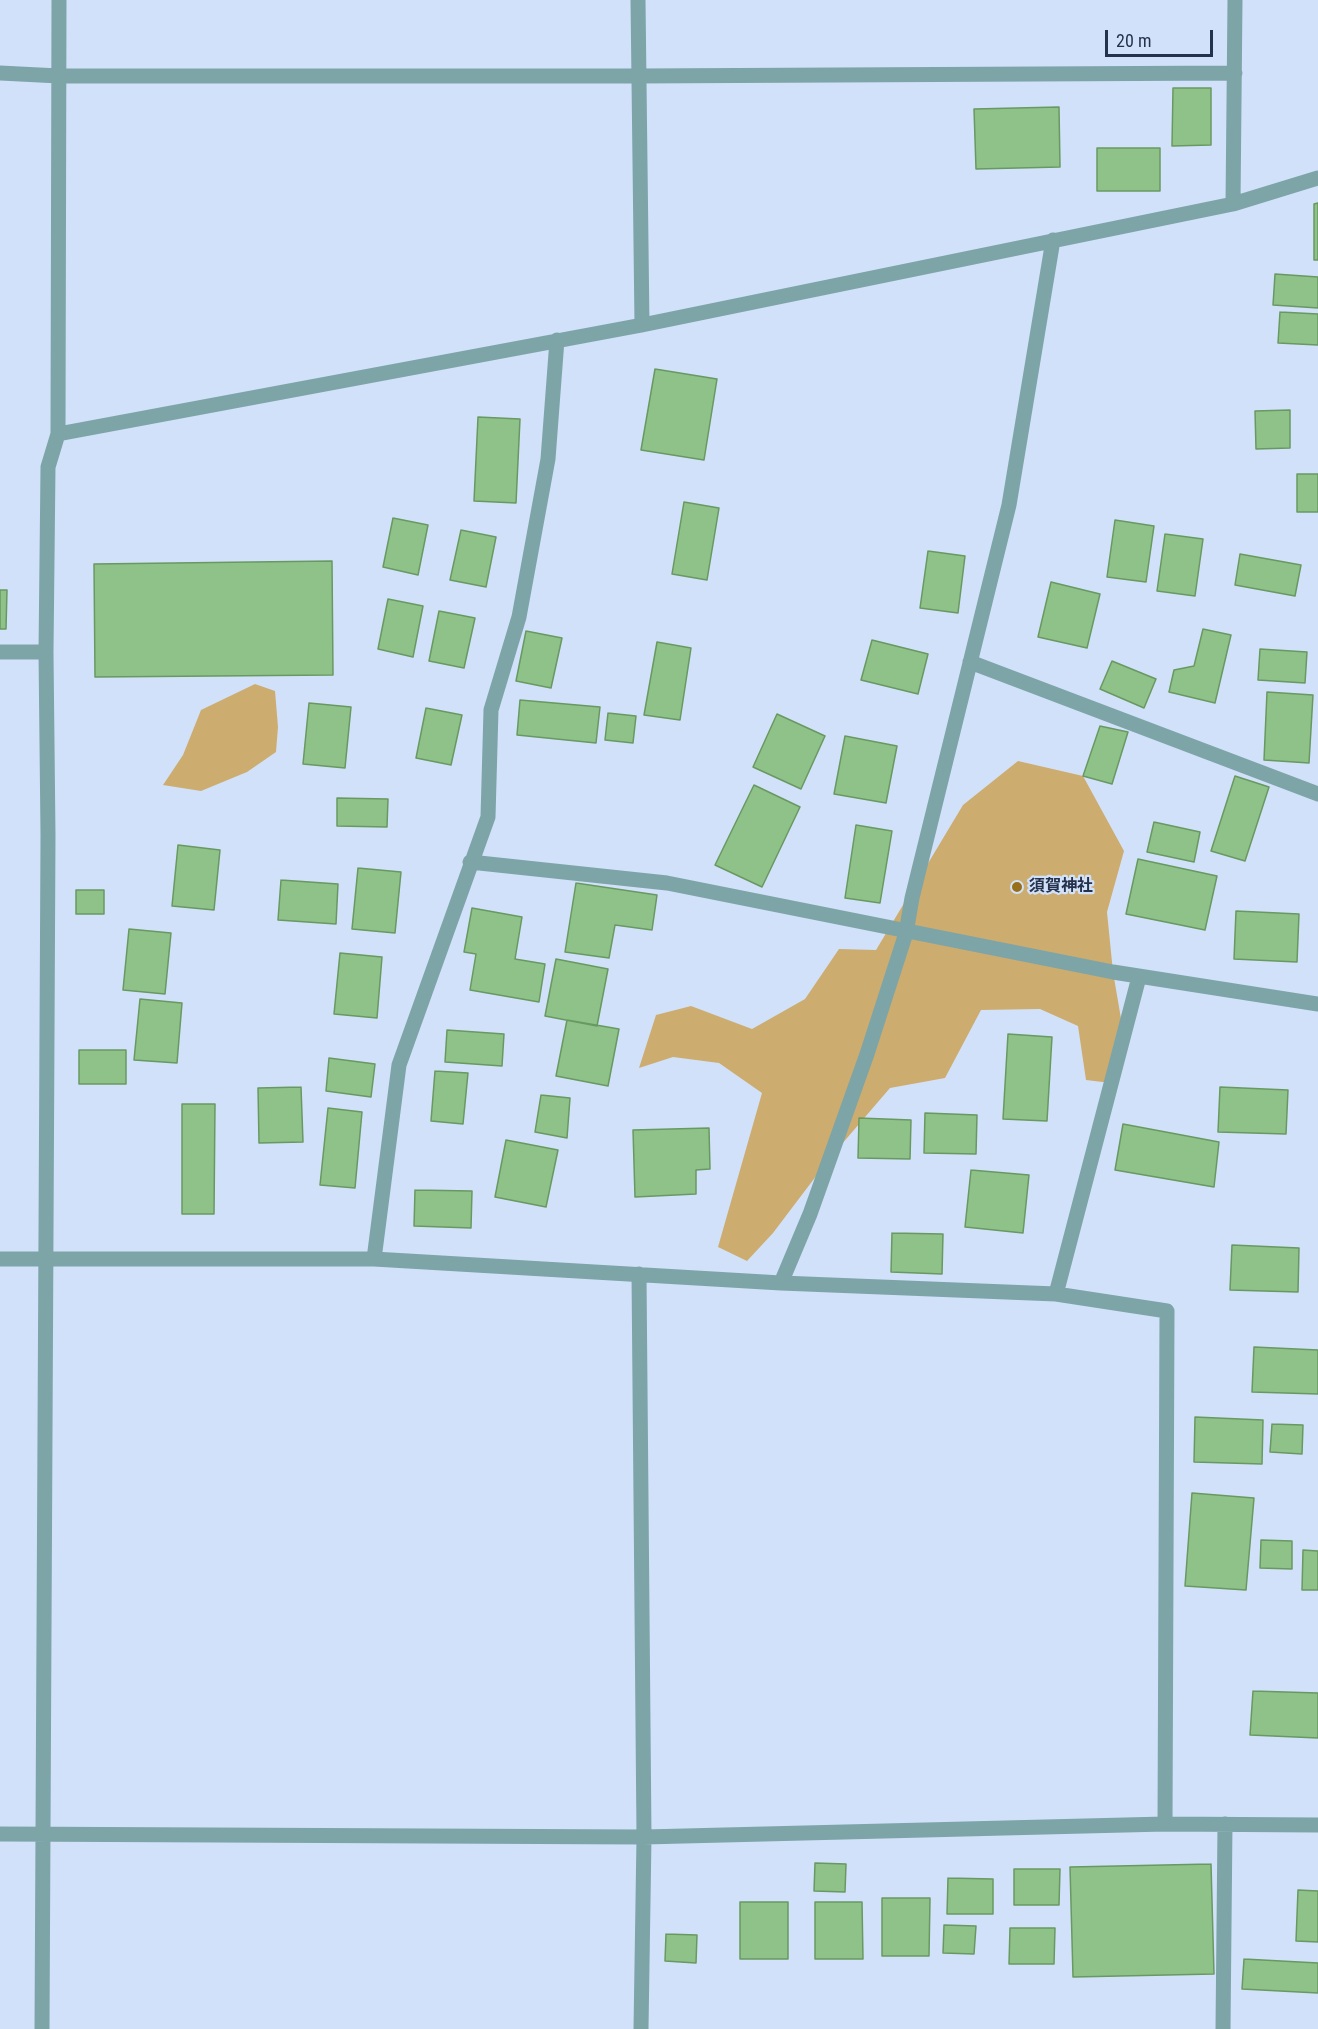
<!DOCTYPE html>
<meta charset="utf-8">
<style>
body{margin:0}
#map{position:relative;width:1318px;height:2029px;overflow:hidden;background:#d2e1fa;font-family:"Roboto Condensed",sans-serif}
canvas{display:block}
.scale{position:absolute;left:1105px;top:30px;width:108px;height:27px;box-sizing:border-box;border:3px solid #25324b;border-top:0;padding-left:8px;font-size:18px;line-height:21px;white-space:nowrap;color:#25324b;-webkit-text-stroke:4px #d2e1fa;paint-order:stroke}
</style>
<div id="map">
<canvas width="1318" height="2029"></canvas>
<div class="scale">20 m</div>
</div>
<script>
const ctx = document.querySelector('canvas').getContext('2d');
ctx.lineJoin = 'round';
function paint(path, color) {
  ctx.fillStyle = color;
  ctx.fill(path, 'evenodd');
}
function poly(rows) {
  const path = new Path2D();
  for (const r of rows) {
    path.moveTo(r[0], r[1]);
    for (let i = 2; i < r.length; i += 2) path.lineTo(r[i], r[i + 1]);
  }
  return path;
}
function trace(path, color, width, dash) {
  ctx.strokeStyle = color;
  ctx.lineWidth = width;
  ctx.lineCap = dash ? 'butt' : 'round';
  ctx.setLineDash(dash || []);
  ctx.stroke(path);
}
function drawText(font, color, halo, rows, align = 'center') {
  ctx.font = font + ' "Roboto Condensed","Noto Sans JP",sans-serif';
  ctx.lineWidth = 4.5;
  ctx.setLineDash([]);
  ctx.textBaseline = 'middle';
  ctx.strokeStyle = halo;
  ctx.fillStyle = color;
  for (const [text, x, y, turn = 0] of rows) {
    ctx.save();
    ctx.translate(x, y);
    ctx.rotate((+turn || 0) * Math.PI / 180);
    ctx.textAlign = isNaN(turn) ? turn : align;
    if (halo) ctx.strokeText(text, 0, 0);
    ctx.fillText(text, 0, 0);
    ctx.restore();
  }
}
const forest = poly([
 [255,684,275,691,278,727,276,752,247,772,201,791,163,785,183,755,201,710],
 [1018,761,1083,776,1124,851,1107,912,1113,972,1124,1036,1111,1083,1086,1080,1078,1026,1040,1009,981,1010,945,1078,890,1088,829,1159,773,1233,747,1261,718,1247,762,1093,719,1063,673,1057,639,1068,656,1015,691,1006,752,1029,805,999,839,949,876,950,963,805]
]);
const building = poly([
 [1173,88,1211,88,1211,145,1172,146,1173,88],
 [1059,107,1060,167,976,169,974,109,1059,107],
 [1097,148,1160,148,1160,191,1097,191,1097,148],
 [1318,203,1318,260,1314,260,1314,204,1318,203],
 [1275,274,1318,277,1318,308,1273,305,1275,274],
 [1280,312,1318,314,1318,345,1278,343,1280,312],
 [655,369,717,379,704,460,641,450,655,369],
 [1290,410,1290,448,1256,449,1255,411,1290,410],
 [478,417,520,419,516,503,474,501,478,417],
 [1297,474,1318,474,1318,512,1297,512,1297,474],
 [684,502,719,508,707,580,672,574,684,502],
 [393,518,428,525,418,575,383,567,393,518],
 [1115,520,1154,526,1146,582,1107,577,1115,520],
 [461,530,496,537,486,587,450,580,461,530],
 [1165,534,1203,539,1195,596,1157,591,1165,534],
 [928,551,965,556,958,613,920,608,928,551],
 [1240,554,1301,565,1295,596,1235,585,1240,554],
 [332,561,333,675,95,677,94,564,332,561],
 [1051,582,1100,594,1087,648,1038,637,1051,582],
 [0,590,7,590,6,629,0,629,0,590],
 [388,599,423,606,413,657,378,649,388,599],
 [439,611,475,618,464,668,429,661,439,611],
 [1203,629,1231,635,1215,703,1169,692,1174,670,1194,666,1203,629],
 [526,631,562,638,551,688,516,681,526,631],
 [872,640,928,654,918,694,861,680,872,640],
 [657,642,691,648,680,720,644,715,657,642],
 [1260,649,1307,652,1305,683,1258,680,1260,649],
 [1112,661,1156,679,1144,708,1100,689,1112,661],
 [1267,692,1313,695,1309,763,1264,760,1267,692],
 [520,700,600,707,596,743,517,735,520,700],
 [309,703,351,707,345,768,303,764,309,703],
 [426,708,462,715,451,765,416,758,426,708],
 [608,713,636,716,633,743,605,740,608,713],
 [777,714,825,736,801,789,753,767,777,714],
 [1100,726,1128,732,1112,784,1083,776,1100,726],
 [845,736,897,746,886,803,834,794,845,736],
 [1235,776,1269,787,1245,861,1211,851,1235,776],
 [754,785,800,807,762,887,715,865,754,785],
 [337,798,388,799,387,827,337,826,337,798],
 [1154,822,1200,832,1194,862,1147,852,1154,822],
 [856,825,892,831,880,903,845,898,856,825],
 [178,845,220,850,214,910,172,906,178,845],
 [1138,859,1217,876,1205,930,1126,914,1138,859],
 [358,868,401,872,395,933,352,929,358,868],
 [281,880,338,884,336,924,278,920,281,880],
 [576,883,657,895,652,930,615,925,609,958,565,952,576,883],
 [76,890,104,890,104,914,76,914,76,890],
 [472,908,522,917,515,959,545,964,539,1002,470,990,476,954,464,952,472,908],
 [1236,911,1299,914,1297,962,1234,959,1236,911],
 [129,929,171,933,165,994,123,990,129,929],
 [340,953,382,957,377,1018,334,1014,340,953],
 [556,959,608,969,597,1026,545,1016,556,959],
 [140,999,182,1003,177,1063,134,1060,140,999],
 [567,1020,619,1029,608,1086,556,1076,567,1020],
 [447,1030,504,1034,502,1066,445,1062,447,1030],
 [1008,1034,1052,1037,1047,1121,1003,1119,1008,1034],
 [79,1050,126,1050,126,1084,79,1084,79,1050],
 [329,1058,375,1064,371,1097,326,1091,329,1058],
 [435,1071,468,1073,463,1124,431,1121,435,1071],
 [301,1087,303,1142,259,1143,258,1088,301,1087],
 [1220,1087,1288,1090,1286,1134,1218,1132,1220,1087],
 [541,1095,570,1098,567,1138,535,1132,541,1095],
 [182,1104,215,1104,214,1214,182,1214,182,1104],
 [328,1108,362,1112,355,1188,320,1185,328,1108],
 [925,1113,977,1115,976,1154,924,1153,925,1113],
 [859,1118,911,1120,910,1159,858,1158,859,1118],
 [1123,1124,1219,1142,1214,1187,1115,1170,1123,1124],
 [709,1128,710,1169,696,1170,696,1194,635,1197,633,1130,709,1128],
 [506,1140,558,1150,546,1207,495,1197,506,1140],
 [971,1170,1029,1175,1023,1233,965,1227,971,1170],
 [415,1190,472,1191,471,1228,414,1226,415,1190],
 [892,1233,943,1234,942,1274,891,1272,892,1233],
 [1232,1245,1299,1248,1298,1292,1230,1290,1232,1245],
 [1254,1347,1318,1350,1318,1394,1252,1392,1254,1347],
 [1195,1417,1263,1420,1262,1464,1194,1462,1195,1417],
 [1272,1424,1303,1425,1302,1454,1270,1452,1272,1424],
 [1192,1493,1254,1498,1246,1590,1185,1586,1192,1493],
 [1261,1540,1292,1541,1292,1569,1260,1568,1261,1540],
 [1303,1550,1318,1551,1318,1590,1302,1590,1303,1550],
 [1253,1691,1318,1693,1318,1738,1250,1735,1253,1691],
 [815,1863,846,1864,845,1892,814,1891,815,1863],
 [1211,1864,1214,1974,1073,1977,1070,1867,1211,1864],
 [1014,1869,1060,1869,1059,1905,1014,1905,1014,1869],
 [948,1878,993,1879,993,1914,947,1914,948,1878],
 [1298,1890,1318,1891,1318,1942,1296,1941,1298,1890],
 [882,1898,930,1898,929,1956,882,1956,882,1898],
 [740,1902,788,1902,788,1959,740,1959,740,1902],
 [815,1902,862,1902,863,1959,815,1959,815,1902],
 [944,1925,976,1926,974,1954,943,1953,944,1925],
 [1010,1928,1055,1928,1054,1964,1009,1964,1010,1928],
 [666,1934,697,1935,696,1963,665,1961,666,1934],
 [1244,1959,1318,1963,1318,1993,1242,1989,1244,1959]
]);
const minor = poly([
 [638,0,642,325],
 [0,73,59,76,638,76,1235,73],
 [1233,204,1235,0],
 [58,434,642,325,1233,204,1318,178],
 [0,652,46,652],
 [970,662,1318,794],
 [470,862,667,883,1113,972,1318,1004],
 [0,1259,374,1259,781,1283,1056,1294,1167,1311,1165,1824],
 [374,1259,399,1065,488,817,491,710,519,617,548,459,557,340],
 [639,1274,644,1837,641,2029],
 [781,1283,810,1214,867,1054,906,933,912,898,1009,505,1053,240],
 [1056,1294,1139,977],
 [0,1834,644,1837,1165,1824,1318,1825],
 [42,2029,48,835,46,652,48,467,58,434,59,0],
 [1223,2029,1225,1824]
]);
const markers = [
 [1017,887,6,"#976f1a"]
];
const poiNames = [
 ["須賀神社",1029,887]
];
paint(forest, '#cdac6f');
paint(building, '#8fc288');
trace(building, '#689962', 1.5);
trace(minor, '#7da5a8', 15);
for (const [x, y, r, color] of markers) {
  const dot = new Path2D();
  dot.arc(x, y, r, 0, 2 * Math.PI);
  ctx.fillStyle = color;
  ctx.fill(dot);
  trace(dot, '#d2e1fa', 2);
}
drawText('bold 16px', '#25324b', '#d2e1fa', poiNames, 'left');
</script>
